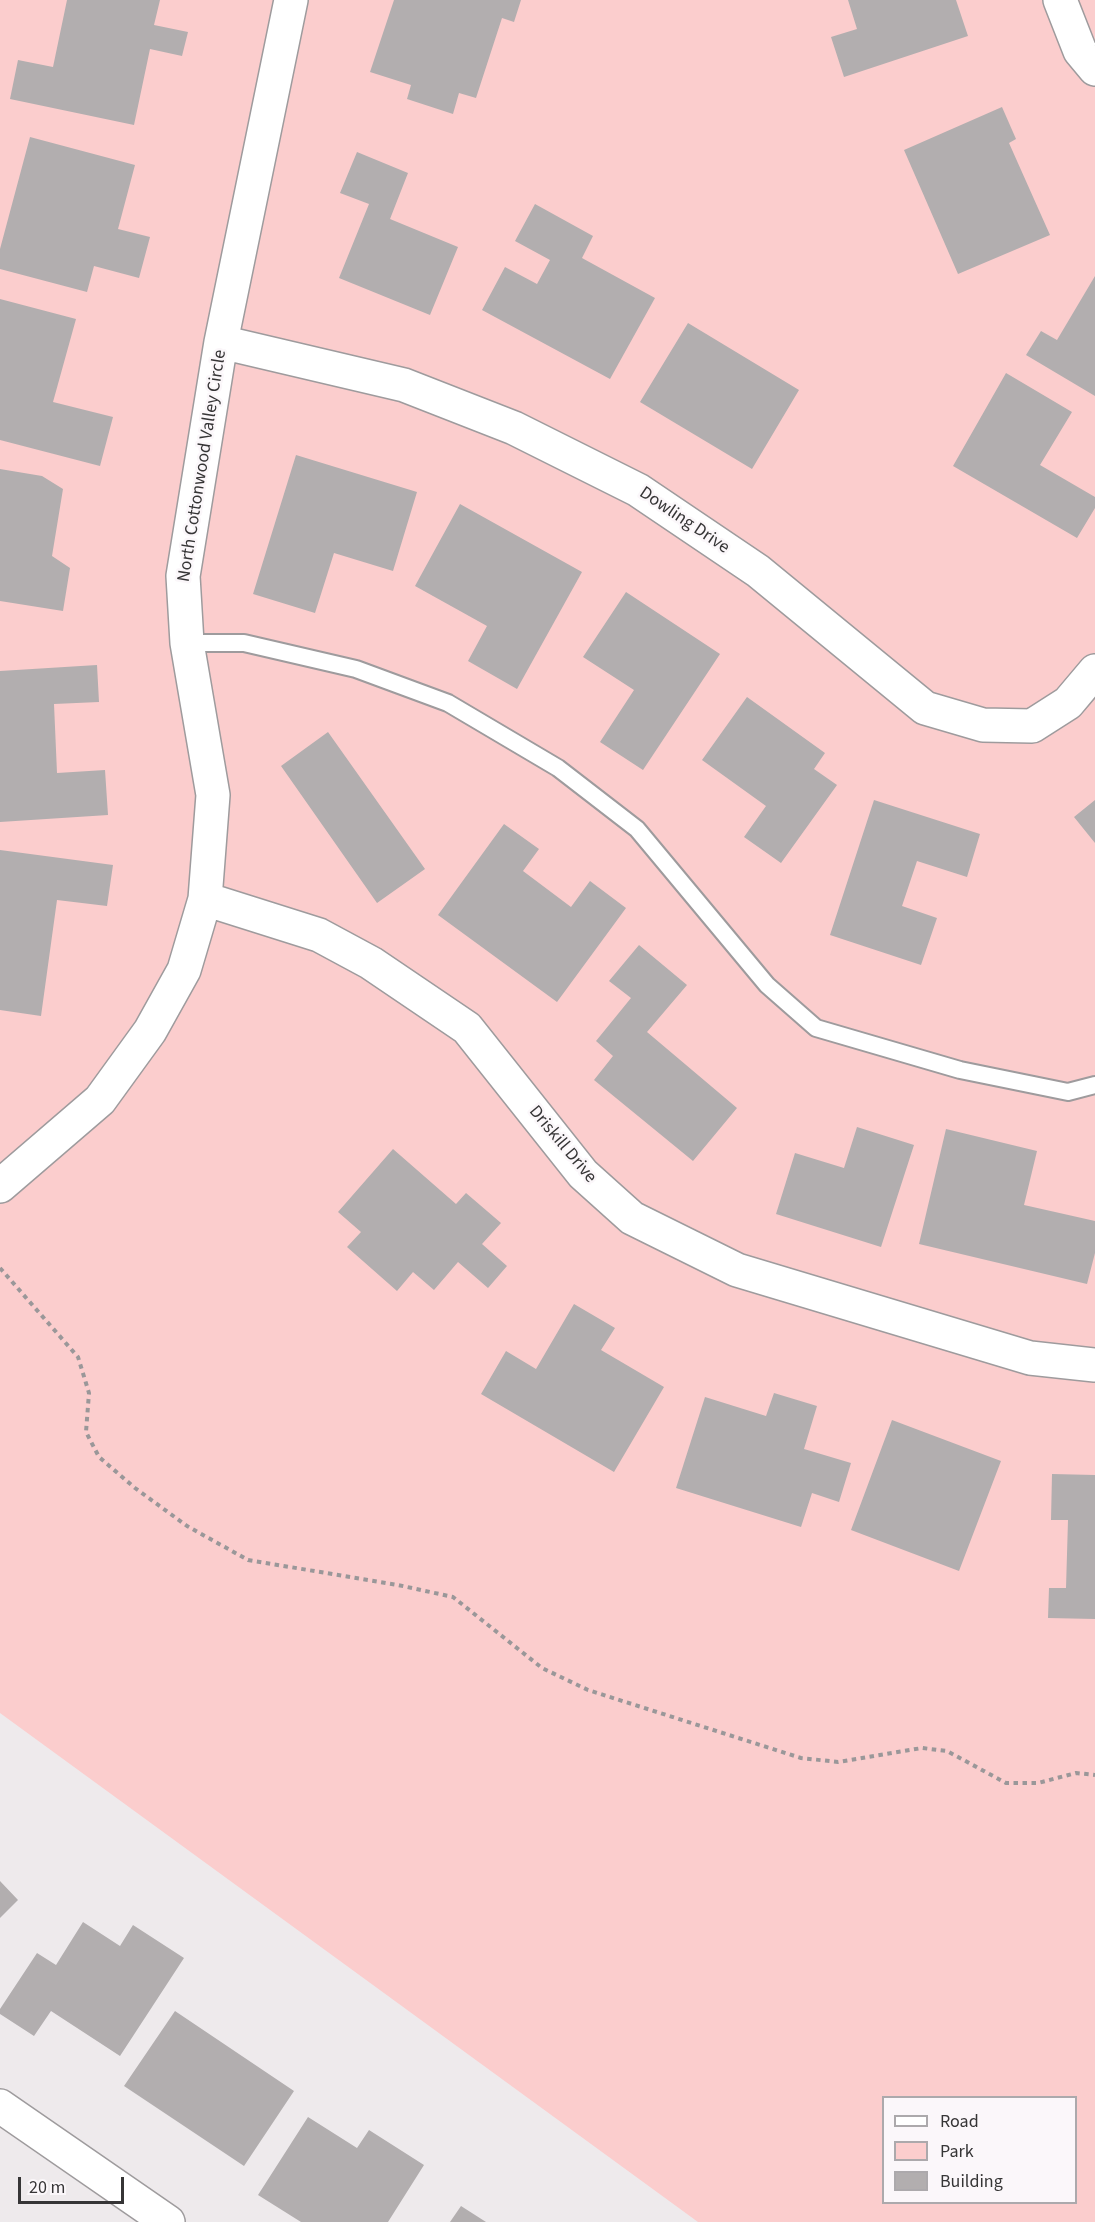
<!DOCTYPE html>
<style>
body{margin:0}
#map{position:relative;width:1095px;height:2222px;overflow:hidden;background:#eeeaec;font-family:"Source Sans 3",sans-serif}
canvas{display:block}
.legend{position:absolute;left:882px;top:2096px;width:195px;height:108px;box-sizing:border-box;background:#fbf7fa;border:2px solid #aca9ac;margin:0;padding:8px 10px;list-style:none;font-size:18px;color:#363536}
.legend li{display:flex;align-items:center;gap:12px;height:30px}
.legend b{width:30px;border:2px solid #aca9ac}
.scale{position:absolute;left:18px;top:2177px;width:106px;height:27px;box-sizing:border-box;border:3px solid #363536;border-top:0;padding-left:8px;font-size:18px;line-height:21px;white-space:nowrap;color:#363536;-webkit-text-stroke:4px #fbf7fa;paint-order:stroke}
</style>
<div id="map">
<canvas width="1095" height="2222"></canvas>
<ul class="legend">
<li><b style="height:8px;background:#fff"></b>Road</li>
<li><b style="height:16px;background:#fbcdcd"></b>Park</li>
<li><b style="height:16px;background:#b2aeaf"></b>Building</li>
</ul>
<div class="scale">20 m</div>
</div>
<script>
const ctx = document.querySelector('canvas').getContext('2d');
ctx.lineJoin = 'round';
function paint(path, color) {
  ctx.fillStyle = color;
  ctx.fill(path, 'evenodd');
}
function poly(rows) {
  const path = new Path2D();
  for (const r of rows) {
    path.moveTo(r[0], r[1]);
    for (let i = 2; i < r.length; i += 2) path.lineTo(r[i], r[i + 1]);
  }
  return path;
}
function trace(path, color, width, dash) {
  ctx.strokeStyle = color;
  ctx.lineWidth = width;
  ctx.lineCap = dash ? 'butt' : 'round';
  ctx.setLineDash(dash || []);
  ctx.stroke(path);
}
function drawText(font, color, halo, rows, align = 'center') {
  ctx.font = font + ' "Source Sans 3",sans-serif';
  ctx.lineWidth = 5;
  ctx.setLineDash([]);
  ctx.textBaseline = 'middle';
  ctx.strokeStyle = halo;
  ctx.fillStyle = color;
  for (const [text, x, y, turn = 0] of rows) {
    ctx.save();
    ctx.translate(x, y);
    ctx.rotate((+turn || 0) * Math.PI / 180);
    ctx.textAlign = isNaN(turn) ? turn : align;
    if (halo) ctx.strokeText(text, 0, 0);
    ctx.fillText(text, 0, 0);
    ctx.restore();
  }
}
const green = poly([
 [0,0,1095,0,1095,2222,698,2222,0,1713],
 [884,2098,1076,2098,1076,2202,884,2202]
]);
const building = poly([
 [67,0,160,0,154,25,188,32,182,56,150,49,134,125,10,99,18,60,53,67],
 [394,0,521,0,514,22,502,18,476,98,459,93,453,114,407,99,411,85,370,72],
 [848,0,956,0,968,36,844,77,831,37,857,29],
 [1002,107,1016,139,1009,143,1050,235,958,274,904,150],
 [30,137,135,165,118,229,150,237,139,278,94,266,87,292,0,269,0,249],
 [357,152,408,173,390,219,458,247,430,315,339,278,369,204,340,193],
 [535,204,593,236,582,258,655,298,610,379,482,310,505,267,537,284,550,260,515,241],
 [1095,276,1095,396,1026,355,1041,331,1057,340],
 [0,299,76,319,53,402,113,417,100,466,0,440],
 [688,323,799,390,752,469,640,402],
 [1006,373,1072,412,1040,465,1095,497,1095,508,1077,538,953,466],
 [296,455,417,492,393,571,334,553,315,613,253,594],
 [0,469,42,476,63,489,52,556,70,568,63,611,0,601],
 [460,504,582,572,517,689,468,661,487,626,415,586],
 [626,592,720,654,643,770,600,742,634,690,583,657],
 [97,665,99,702,54,704,57,773,105,770,108,815,0,822,0,671],
 [747,697,825,753,814,769,837,785,781,863,744,837,766,806,702,760],
 [328,732,425,869,377,903,281,766],
 [874,800,980,834,967,877,917,861,902,906,937,918,921,965,830,935],
 [1095,800,1095,843,1074,817],
 [504,824,539,849,523,871,571,907,590,881,626,908,557,1002,438,915],
 [0,850,113,865,107,906,57,900,41,1016,0,1010],
 [639,945,687,985,647,1032,737,1108,693,1161,594,1080,613,1056,596,1041,631,998,609,981],
 [857,1127,914,1145,881,1247,776,1214,795,1153,844,1168],
 [946,1129,1037,1151,1024,1205,1095,1221,1095,1253,1087,1284,919,1244],
 [393,1149,456,1204,466,1193,501,1223,482,1244,507,1266,488,1288,458,1262,434,1290,413,1272,397,1291,347,1247,361,1232,338,1212],
 [574,1304,615,1328,601,1350,664,1387,614,1472,481,1394,506,1351,536,1369],
 [774,1393,817,1406,804,1449,851,1463,839,1502,812,1493,801,1527,676,1488,705,1397,766,1416],
 [892,1420,1001,1461,959,1571,851,1530],
 [1052,1474,1095,1475,1095,1619,1048,1618,1049,1588,1066,1588,1068,1520,1051,1520],
 [0,1881,18,1900,0,1918],
 [83,1922,120,1946,133,1925,184,1958,120,2056,51,2011,34,2036,0,2014,0,2009,37,1953,56,1965],
 [175,2011,294,2091,244,2166,124,2086],
 [308,2117,357,2148,369,2130,424,2165,388,2222,301,2222,258,2195],
 [461,2206,486,2222,450,2222]
]);
const path = poly([
 [0,1268,78,1357,89,1393,86,1432,99,1457,135,1488,187,1526,248,1560,398,1585,453,1597,542,1668,588,1690,801,1758,838,1762,922,1748,947,1751,1006,1783,1038,1783,1076,1773,1095,1775]
]);
const service = poly([
 [187,643,244,643,356,669,448,703,558,768,637,829,767,985,816,1028,960,1070,1068,1092,1095,1085]
]);
const minor = poly([
 [1060,0,1080,51,1095,69],
 [221,342,404,385,514,428,638,490,758,571,925,708,983,725,1032,726,1068,703,1095,671],
 [205,899,319,935,371,963,467,1028,583,1174,632,1218,737,1270,1030,1358,1095,1365],
 [0,1186,100,1100,150,1031,184,970,205,899,213,795,187,643,183,576,221,342,291,0],
 [0,2106,168,2222]
]);
const streetNames = [
 ["North Cottonwood Valley Circle",203,466,-81],
 ["Dowling Drive",684,521,34],
 ["Driskill Drive",562,1145,50]
];
paint(green, '#fbcdcd');
paint(building, '#b2aeaf');
trace(service, '#9e9b9d', 20);
trace(minor, '#9e9b9d', 36);
trace(path, '#9a9799', 4, [4.5, 4.5]);
trace(service, '#fff', 16);
trace(minor, '#fff', 33);
drawText('18px', '#363536', '#fbf7fa', streetNames);
</script>
